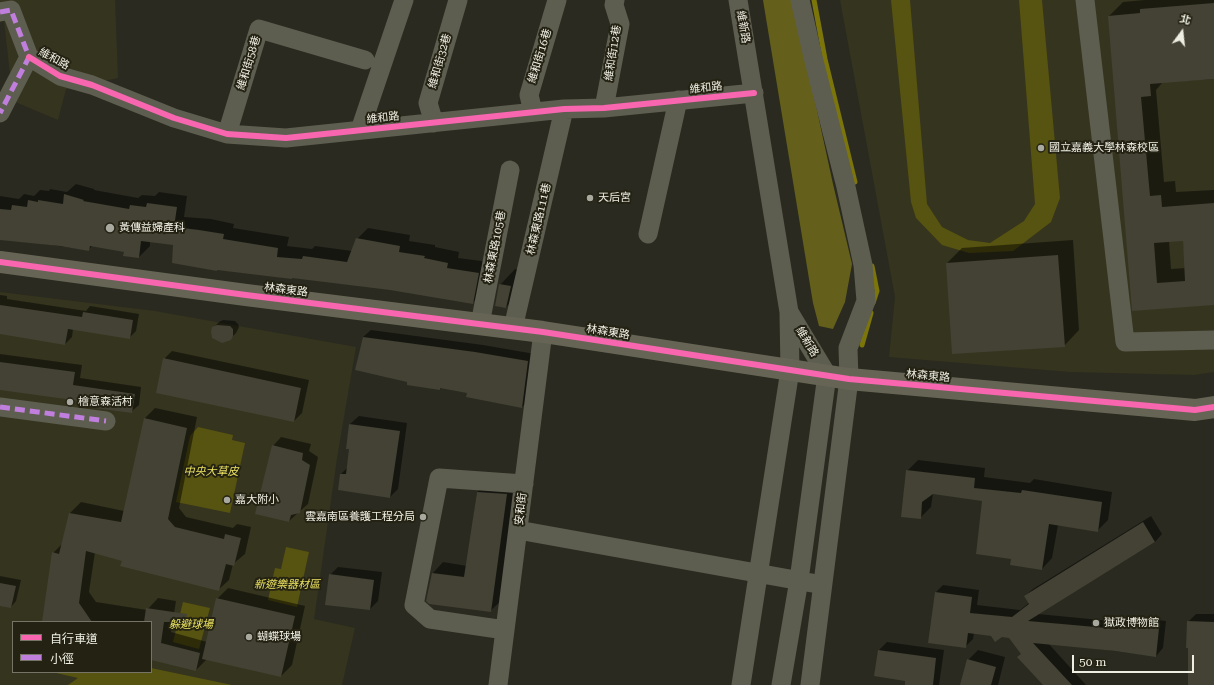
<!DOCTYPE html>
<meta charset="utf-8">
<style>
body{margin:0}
#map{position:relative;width:1214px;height:685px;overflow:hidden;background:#2a2a20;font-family:"Roboto Serif","Noto Sans TC",serif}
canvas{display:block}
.legend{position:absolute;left:12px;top:621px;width:140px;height:52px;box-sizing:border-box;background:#242313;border:1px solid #757466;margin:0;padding:5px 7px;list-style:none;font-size:12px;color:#efeee3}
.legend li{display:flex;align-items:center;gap:8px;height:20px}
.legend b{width:20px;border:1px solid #757466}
.north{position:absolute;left:1162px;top:12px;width:40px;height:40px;-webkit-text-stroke:3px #242313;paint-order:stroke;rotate:15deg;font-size:11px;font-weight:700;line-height:16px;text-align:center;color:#efeee3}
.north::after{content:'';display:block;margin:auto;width:14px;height:18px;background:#efeee3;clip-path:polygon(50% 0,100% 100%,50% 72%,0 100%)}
.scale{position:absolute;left:1072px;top:655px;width:122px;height:18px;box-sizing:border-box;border:2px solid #efeee3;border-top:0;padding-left:5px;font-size:12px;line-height:14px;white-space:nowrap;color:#efeee3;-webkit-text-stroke:3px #242313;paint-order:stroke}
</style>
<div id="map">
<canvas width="1214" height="685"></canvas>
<ul class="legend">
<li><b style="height:5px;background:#f766af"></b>自行車道</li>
<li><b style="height:5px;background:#c07fdc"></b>小徑</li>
</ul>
<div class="north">北</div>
<div class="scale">50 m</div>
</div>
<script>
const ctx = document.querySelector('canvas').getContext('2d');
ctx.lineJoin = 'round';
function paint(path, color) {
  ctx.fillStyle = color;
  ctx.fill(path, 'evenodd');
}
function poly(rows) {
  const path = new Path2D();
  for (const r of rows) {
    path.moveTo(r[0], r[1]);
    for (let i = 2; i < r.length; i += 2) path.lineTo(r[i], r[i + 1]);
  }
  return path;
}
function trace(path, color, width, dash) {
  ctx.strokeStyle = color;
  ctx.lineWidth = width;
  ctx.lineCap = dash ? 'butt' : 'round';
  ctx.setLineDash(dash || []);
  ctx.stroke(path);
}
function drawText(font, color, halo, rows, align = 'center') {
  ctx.font = font + ' "Roboto Serif","Noto Sans TC",serif';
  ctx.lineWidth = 4;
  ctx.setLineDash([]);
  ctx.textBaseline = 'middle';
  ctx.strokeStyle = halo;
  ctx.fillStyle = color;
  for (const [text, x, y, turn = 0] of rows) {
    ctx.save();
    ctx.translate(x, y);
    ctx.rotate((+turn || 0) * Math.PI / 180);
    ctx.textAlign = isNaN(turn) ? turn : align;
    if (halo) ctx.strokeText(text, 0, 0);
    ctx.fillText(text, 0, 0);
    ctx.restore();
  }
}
const built = poly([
 [0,0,115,0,118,78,66,89,58,120,13,101,4,21,0,22],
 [840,0,1214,0,1214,372,1194,375,1070,372,889,357,895,297],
 [0,292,155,311,356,347,337,458,314,619,355,628,342,685,0,685],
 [13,622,151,622,151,672,13,672]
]);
const green = poly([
 [891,0,910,0,927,204,942,227,968,240,990,243,1024,221,1035,204,1019,0,1042,0,1060,198,1051,222,1013,251,969,253,942,245,916,218,911,202],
 [198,427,233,435,232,440,245,443,230,513,176,502,190,436],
 [286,547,309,552,297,607,268,600,275,568,281,569],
 [183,602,210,608,199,649,173,642],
 [151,668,232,685,68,685,78,678,52,672,151,672]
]);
const forest = poly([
 [763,0,793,0,833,184,852,264,845,302,833,329,819,326,813,303]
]);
const shadow = poly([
 [1144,0,1214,0,1214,79,1163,82,1156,90,1164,182,1175,181,1176,192,1214,190,1214,304,1133,310,1109,16,1123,2],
 [1183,240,1186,268,1171,269,1169,241],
 [76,184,94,189,94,190,138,198,142,195,155,196,159,192,187,196,184,217,211,219,234,224,233,228,289,237,287,246,312,249,315,246,352,251,357,239,368,228,410,235,409,241,435,245,435,247,459,252,458,258,489,262,483,292,472,303,174,244,150,241,150,246,139,257,125,251,93,245,88,250,0,238,0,196,19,199,24,194,34,196,40,190,49,191,50,189,67,192],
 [1073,240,1079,330,1064,346,947,263,962,248],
 [515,269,526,271,521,292,506,307,500,285],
 [0,295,7,296,7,299,86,311,90,306,139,314,136,331,129,338,73,329,72,337,65,344,0,331],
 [223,320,235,321,238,324,239,327,236,333,230,339,221,342,213,338,213,328,219,322],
 [371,330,483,345,535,354,529,400,522,407,468,392,441,387,440,389,408,381,363,337],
 [172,351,309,380,302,413,294,421,164,359],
 [0,354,82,365,80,378,141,387,139,405,131,412,82,400,0,389],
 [155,408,197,417,179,508,186,517,233,528,237,524,251,527,245,554,233,564,229,580,218,590,123,560,95,552,89,592,96,602,147,610,158,598,176,601,171,632,207,642,217,599,228,588,305,606,292,665,281,676,207,659,196,670,151,659,151,622,43,622,53,553,62,544,70,513,81,502,124,511,145,418],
 [359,416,407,423,398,489,390,497,339,489,341,474,348,467,350,448,347,448,350,424],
 [281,437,311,444,309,451,318,457,308,504,289,521,273,446],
 [918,460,985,468,984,477,1030,483,1034,479,1112,492,1108,520,1097,531,1058,525,1052,558,1042,569,1012,558,983,500,933,493,931,507,920,518,907,471],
 [488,481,518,483,501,601,490,611,427,601,433,573,443,562,467,566,477,492],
 [1151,516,1162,534,1155,542,1038,614,1121,622,1127,616,1166,621,1163,648,1156,656,1048,643,1086,685,1045,685,1009,637,974,633,973,639,965,647,936,592,943,585,979,590,977,605,1020,610,1029,603,1025,596,1033,589],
 [338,567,382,572,378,601,370,609,330,575],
 [0,576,21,580,16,601,11,607,0,605],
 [1196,614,1214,614,1214,685,1189,685,1188,622],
 [887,642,944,650,939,685,906,685,907,680,879,650],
 [978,650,1005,657,998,685,961,685,968,660]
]);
const stream = poly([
 [814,0,825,59,855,182],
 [872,266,877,291,873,303],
 [862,345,871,313]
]);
const building = poly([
 [1214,3,1214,79,1150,84,1151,96,1141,97,1150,196,1161,195,1162,207,1214,203,1214,305,1132,311,1108,16,1140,13,1140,9],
 [1183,241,1185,281,1157,283,1154,243],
 [64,194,84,200,83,201,129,209,130,205,146,207,147,203,177,207,174,227,199,230,224,234,223,239,278,248,277,257,302,259,303,256,347,262,356,238,400,246,399,252,425,256,424,258,448,263,447,268,479,273,473,304,390,290,292,278,292,279,217,270,217,271,172,263,173,245,141,241,139,258,123,256,124,252,90,246,89,251,60,246,0,240,0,209,11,210,12,205,27,207,28,200,38,202,38,200,63,204],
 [1058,255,1065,347,952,354,946,263],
 [499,284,511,286,506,308,495,306],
 [0,305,82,317,83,312,133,320,130,339,68,329,65,345,0,334],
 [217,325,230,326,233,329,233,336,231,340,222,343,212,338,211,331,212,327],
 [363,337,475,352,528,361,522,408,466,397,467,393,440,388,440,390,407,385,407,382,355,370],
 [163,358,301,388,294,422,156,393],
 [0,362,75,372,73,385,135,394,132,413,80,406,80,401,0,390],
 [144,418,187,428,168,519,175,527,224,539,225,534,241,538,234,566,226,564,219,591,120,566,122,561,86,551,79,603,92,622,42,622,52,552,59,554,69,513,121,522],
 [349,424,400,431,390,498,338,490,340,474,346,474,349,449,346,449],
 [272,445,303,453,302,460,310,465,300,513,291,515,289,522,255,514],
 [906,470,975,478,974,488,1021,493,1022,490,1102,502,1098,532,1049,524,1042,570,1010,565,1011,559,976,554,982,501,933,494,922,502,921,519,901,517],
 [477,492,507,494,491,612,429,604,426,601,432,573,464,577],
 [1143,522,1155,542,1028,621,1118,629,1118,623,1159,628,1156,657,1115,651,1033,643,1072,685,1043,685,1017,657,1021,654,1009,638,1002,637,995,642,991,636,968,633,966,648,928,643,935,592,972,597,970,613,1012,617,1029,604,1024,596],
 [329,574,374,580,370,610,325,605],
 [0,583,16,586,11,608,0,606],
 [216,598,295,616,281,677,202,659],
 [146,608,187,614,186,622,164,622,161,643,200,653,196,671,151,660,151,622,144,622],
 [1187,621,1214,622,1214,685,1188,685,1188,648,1186,648],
 [878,650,936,658,933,685,905,685,905,681,874,676],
 [967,659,996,667,991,685,960,685]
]);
const minor = poly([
 [738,0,789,312,827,375,799,580,781,685],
 [800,0,813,57,846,187,863,265,866,301,848,348,849,379,810,685],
 [1085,0,1125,342,1214,340],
 [0,12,11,10,29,57,0,113],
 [29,57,60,76,92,85,174,118,227,134,286,138,564,109,604,108,754,93],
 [604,108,620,24,614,5,615,0],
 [533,112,529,95,557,0],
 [434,123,428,103,458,0],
 [360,130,404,0],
 [227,134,259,29,365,60],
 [648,234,678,100],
 [480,324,510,170],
 [513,328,564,109],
 [0,407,106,421],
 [518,530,812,583],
 [505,630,430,619,414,605,439,478,524,484],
 [498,685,543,332],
 [741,685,790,370,789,314]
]);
const major = poly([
 [0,262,246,295,543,332,849,379,1195,410,1214,407]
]);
const quiet = poly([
 [0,12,11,10,29,57,0,113],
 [0,407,106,421]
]);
const cycleway = poly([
 [29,57,60,76,92,85,174,118,227,134,286,138,564,109,604,108,754,93],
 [0,262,246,295,543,332,849,379,1195,410,1214,407]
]);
const markers = [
 [1041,148,4,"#aaa99f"],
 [590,198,4,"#aaa99f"],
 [110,228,5,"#aaa99f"],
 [70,402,4,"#aaa99f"],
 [227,500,4,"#aaa99f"],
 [423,517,4,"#aaa99f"],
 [1096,623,4,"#aaa99f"],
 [249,637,4,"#aaa99f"]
];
const streetNames = [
 ["維新路",743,27,80],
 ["維和街12巷",613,53,-81],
 ["維和街16巷",540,56,-73],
 ["維和路",54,59,28],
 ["維和街32巷",440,61,-74],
 ["維和街58巷",249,63,-73],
 ["維和路",706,88,-6],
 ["維和路",383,118,-6],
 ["林森東路111巷",539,219,-77],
 ["林森東路105巷",495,247,-79],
 ["林森東路",286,290,7],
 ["林森東路",608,332,9],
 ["維新路",807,342,59],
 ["林森東路",928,376,5],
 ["安和街",521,509,-83]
];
const poiNames = [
 ["國立嘉義大學林森校區",1049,148],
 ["天后宮",598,198],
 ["黃傳益婦產科",119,228],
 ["檜意森活村",78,402],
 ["嘉大附小",235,500],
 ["雲嘉南區養護工程分局",415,517,"right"],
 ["獄政博物館",1104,623],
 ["蝴蝶球場",257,637]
];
const parkNames = [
 ["中央大草皮",211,472],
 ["新遊樂器材區",287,585],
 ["躲避球場",191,625]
];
paint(built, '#35341e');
paint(green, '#575310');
paint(forest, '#64601b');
paint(shadow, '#0007');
trace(stream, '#7c760a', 5);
paint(building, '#434234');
trace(minor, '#5d5d50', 19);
trace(major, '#666555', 22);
trace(quiet, '#c07fdc', 5, [10, 5]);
trace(cycleway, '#f766af', 6);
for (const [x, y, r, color] of markers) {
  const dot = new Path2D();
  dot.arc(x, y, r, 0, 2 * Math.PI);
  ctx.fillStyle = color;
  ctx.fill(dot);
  trace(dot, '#242313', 1.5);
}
drawText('11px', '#efeee3', '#242313', streetNames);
drawText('11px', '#efeee3', '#242313', poiNames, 'left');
drawText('italic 11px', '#ebe260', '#242313', parkNames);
</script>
